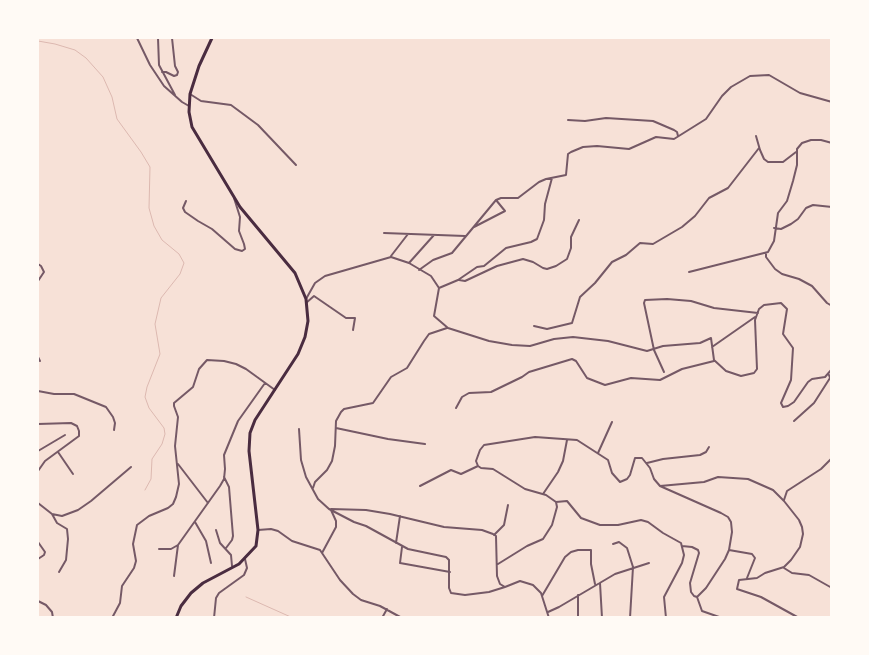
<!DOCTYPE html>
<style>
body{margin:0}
#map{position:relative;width:869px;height:655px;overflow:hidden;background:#f7e1d7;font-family:Overpass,sans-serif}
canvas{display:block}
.frame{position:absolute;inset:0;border:39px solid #fffaf5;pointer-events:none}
</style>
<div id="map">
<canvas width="869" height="655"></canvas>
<div class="frame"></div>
</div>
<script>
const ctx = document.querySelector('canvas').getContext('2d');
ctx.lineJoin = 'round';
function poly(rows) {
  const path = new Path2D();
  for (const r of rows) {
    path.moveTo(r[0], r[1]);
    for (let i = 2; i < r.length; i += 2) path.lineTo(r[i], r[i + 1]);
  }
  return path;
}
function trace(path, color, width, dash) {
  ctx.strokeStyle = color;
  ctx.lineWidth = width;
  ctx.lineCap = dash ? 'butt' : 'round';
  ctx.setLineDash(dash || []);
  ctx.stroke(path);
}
const stream = poly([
 [38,41,55,44,75,50,86,58,103,77,112,97,117,119,141,152,150,167,149,208,154,226,162,240,179,254,184,263,180,274,161,298,155,324,160,354,147,387,145,397,149,408,164,428,165,434,162,444,152,459,151,479,145,490],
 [246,597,293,618]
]);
const minor = poly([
 [137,38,150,65,164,86,182,102,189,106],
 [158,38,159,65,175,95],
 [162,72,166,72,174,76,177,75,178,72,175,66,172,38],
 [190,94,201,101,231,105,258,125,296,165],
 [568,120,585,121,606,118,653,121,674,130,677,132,678,136],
 [756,136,760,150,764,159,768,162,783,162,796,152],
 [186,201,183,208,185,212,198,221,212,229,235,249,242,251,245,249,244,244,239,231,240,217,234,198],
 [474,227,505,211,496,200],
 [774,228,781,229,791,224,798,219,806,208,813,205,832,207],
 [384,233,465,236],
 [766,253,766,257,775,269,782,274,799,279,812,286,827,303,832,306],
 [391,256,408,234],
 [409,263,434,235],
 [38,264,41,266,44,272,38,281],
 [419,270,433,260,452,253,496,200,501,198,518,198,539,182,546,179,566,175,568,154,571,152,583,147,597,146,629,149,656,137,674,139,706,119,722,96,731,87,750,76,769,75,800,93,832,102],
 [689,272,768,252,774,241,778,213,787,201,793,181,797,165,797,149,802,143,811,140,821,140,832,143],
 [459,280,465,281,497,266,523,259,533,262,543,268,547,269,556,266,567,259,571,248,571,237,579,220],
 [439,288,458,280,477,267,484,266,506,248,531,242,537,239,544,220,545,204,552,178],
 [306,299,315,283,325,276,391,257,409,263,431,276,439,288,434,316,448,328,489,341,512,345,530,346,554,339,573,337,608,341,647,351,663,346,700,343,711,338,714,360,726,371,741,376,754,373,757,369,755,320,759,309,764,305,781,303,787,309,783,334,793,348,791,380,781,403,783,407,788,406,794,402,808,382,812,379,825,377,832,369],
 [306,303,314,296,346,318,355,318,353,330],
 [534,326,547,329,572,323,580,297,595,283,612,262,626,255,640,243,653,244,682,227,695,216,709,198,728,188,759,148],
 [712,347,755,317],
 [38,357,40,361],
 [664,372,654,350,644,303,645,300,667,299,691,301,714,308,758,313],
 [38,391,54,394,74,394,106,407,113,417,115,423,114,430],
 [456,408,462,397,469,393,491,392,522,377,529,372,572,359,576,361,587,378,605,385,631,378,660,380,682,369,714,361],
 [794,421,814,403,830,378,829,375],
 [38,424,71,423,77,426,79,431,79,436,45,461,38,471],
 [336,428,388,439,425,444],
 [299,429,301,460,306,477,318,499,329,509,354,522,366,526,408,549,446,557,449,560,449,588,451,593,465,595,489,592,505,587],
 [38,451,65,435],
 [58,452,73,474],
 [598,453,612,422],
 [647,463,663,459,700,455,706,452,709,447],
 [178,464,208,503],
 [478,466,476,461,480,450,484,445,535,437,577,440,608,460,612,473,620,482,627,479,630,475,635,458,642,458,650,468,654,479,660,486,721,513,728,517,731,522,732,532,729,550,725,559,706,588,697,597],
 [224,477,229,487,233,536,232,540,226,548],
 [420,486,451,470,461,474,478,466,481,468,493,469,525,489,546,495,556,502,557,507,552,525,543,539,527,546,498,564],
 [660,486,704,482,718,477,748,479,773,490,784,501,799,520,802,527,803,534,800,547,791,560,784,567,765,573,757,578,739,580,737,589,761,597,799,618],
 [313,488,315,482,327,470,332,461,335,446,336,421,341,412,344,409,373,403,391,377,407,368,424,341,429,334,447,328],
 [543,494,558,472,563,461,567,440],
 [784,500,787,491,821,469,832,458],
 [556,502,567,501,581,518,600,525,618,525,641,520,648,522,663,533,681,543,684,555,682,563,664,597,666,618],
 [38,503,52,514,62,516,78,510,91,501,131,467],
 [331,509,366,510,390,514,444,527,482,530,493,534,496,536,497,576,500,584,505,587,520,581,533,585,541,593,549,618],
 [52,514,57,523,67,529,68,539,66,560,59,572],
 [195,522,206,541,211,563],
 [216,530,220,543,231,555,232,566],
 [258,530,271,529,278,531,292,541,320,550,340,580,353,594,361,600,380,606,402,618],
 [494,535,504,525,508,505],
 [38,542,45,552,44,555,38,559],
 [396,543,400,516],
 [613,544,619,542,627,548,633,567,630,618],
 [682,546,692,547,698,550,699,553,690,583,691,592,694,596,697,597,702,611,722,618],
 [402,547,400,563,450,572],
 [159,549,171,549,178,545,220,486,224,479,225,469,224,455,238,421,265,383],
 [729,550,752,554,755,558,747,578],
 [322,553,336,527,336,521,331,510],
 [784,568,792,573,809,575,832,588],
 [174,576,178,545],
 [600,583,602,618],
 [542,596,565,557,571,552,578,550,591,550,591,564,595,584],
 [38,601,46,605,52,612,53,618],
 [548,612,559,607,615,574,649,563],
 [112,618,120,603,122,586,134,568,136,561,133,544,137,525,149,516,168,508,173,504,176,497,179,484,175,446,178,417,174,406,174,403,193,387,199,369,207,360,224,361,236,364,246,369,275,390],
 [214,618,216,598,219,593,244,575,247,568,245,559],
 [382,618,387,609],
 [578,618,578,595]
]);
const primary = poly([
 [176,618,181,606,191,593,203,583,239,564,256,546,258,530,249,451,250,433,255,420,298,354,305,337,308,321,306,299,295,273,240,207,192,127,189,112,190,94,199,66,212,38]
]);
trace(stream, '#dcb8b0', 1);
trace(minor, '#755966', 2);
trace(primary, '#4a2c40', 3);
</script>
